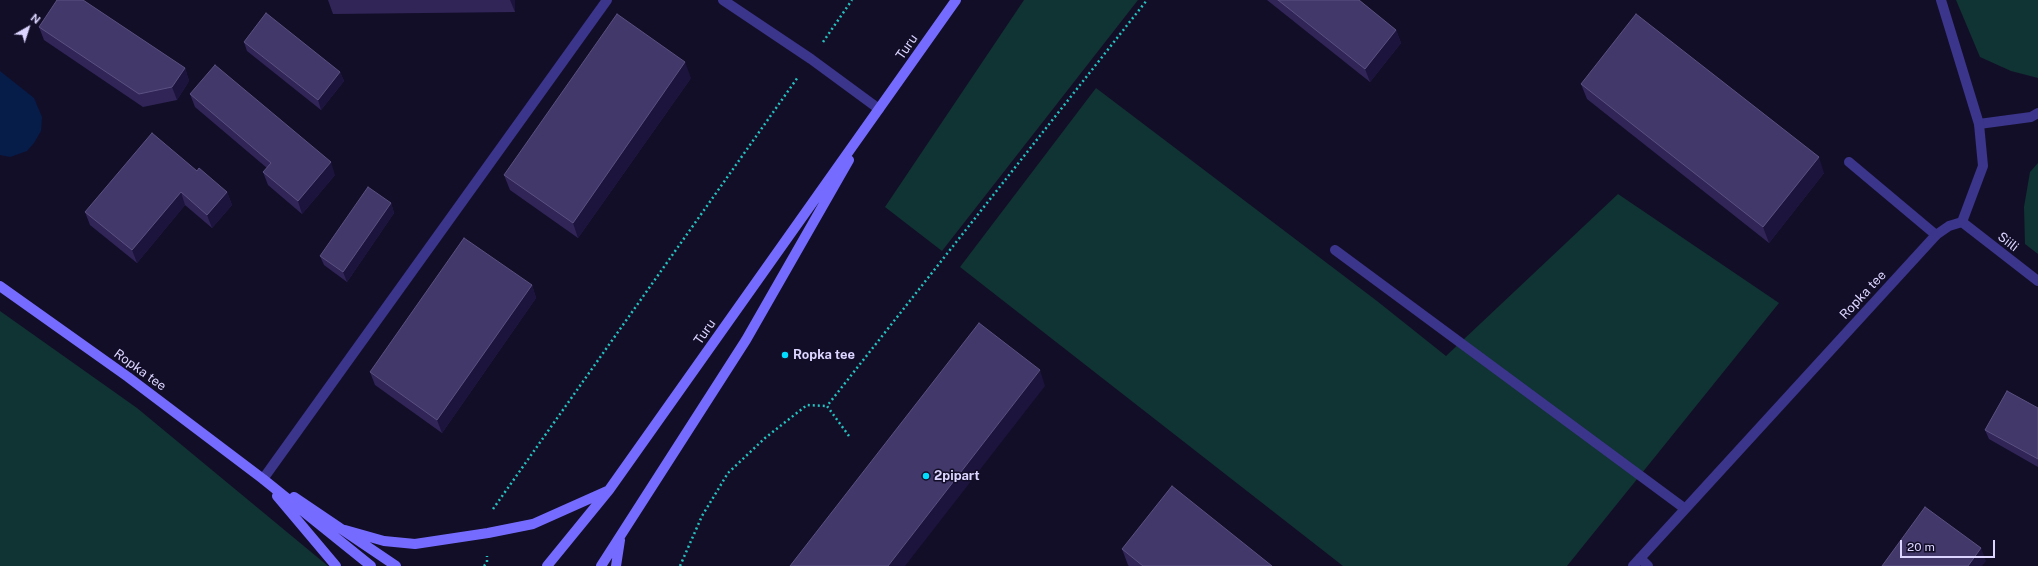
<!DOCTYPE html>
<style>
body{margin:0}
#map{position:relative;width:2038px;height:566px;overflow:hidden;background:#130e28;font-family:"Public Sans",sans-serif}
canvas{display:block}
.north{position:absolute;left:8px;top:8px;width:40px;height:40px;-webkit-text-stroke:3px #130e28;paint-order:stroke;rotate:39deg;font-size:11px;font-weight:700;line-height:16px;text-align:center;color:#dbd5ff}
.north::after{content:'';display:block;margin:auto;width:14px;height:18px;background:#dbd5ff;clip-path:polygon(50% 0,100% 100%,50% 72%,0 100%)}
.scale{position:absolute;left:1900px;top:540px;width:95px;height:18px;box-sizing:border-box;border:2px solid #dbd5ff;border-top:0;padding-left:5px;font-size:12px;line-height:14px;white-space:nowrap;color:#dbd5ff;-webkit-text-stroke:3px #130e28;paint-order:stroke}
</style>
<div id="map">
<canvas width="2038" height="566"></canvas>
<div class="north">N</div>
<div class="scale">20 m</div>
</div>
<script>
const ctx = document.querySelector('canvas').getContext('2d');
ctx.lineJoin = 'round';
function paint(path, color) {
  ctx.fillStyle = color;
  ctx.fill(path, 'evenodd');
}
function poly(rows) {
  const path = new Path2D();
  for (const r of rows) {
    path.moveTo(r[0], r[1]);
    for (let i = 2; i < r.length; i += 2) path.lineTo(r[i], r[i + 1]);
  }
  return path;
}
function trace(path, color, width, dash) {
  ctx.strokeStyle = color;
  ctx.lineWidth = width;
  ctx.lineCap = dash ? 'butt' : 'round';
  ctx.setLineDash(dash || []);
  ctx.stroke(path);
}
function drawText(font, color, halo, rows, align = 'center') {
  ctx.font = font + ' "Public Sans",sans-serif';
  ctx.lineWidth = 3;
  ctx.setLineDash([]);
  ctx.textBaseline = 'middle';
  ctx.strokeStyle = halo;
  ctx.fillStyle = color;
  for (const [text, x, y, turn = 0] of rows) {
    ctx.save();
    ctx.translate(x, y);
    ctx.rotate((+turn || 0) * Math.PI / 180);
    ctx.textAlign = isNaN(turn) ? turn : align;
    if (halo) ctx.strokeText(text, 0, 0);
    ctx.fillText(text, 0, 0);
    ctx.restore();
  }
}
const green = poly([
 [1024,0,1138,0,942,251,885,207],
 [1956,0,2038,0,2038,78,2011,71,1980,57],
 [1096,88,1377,301,1446,356,1618,194,1779,303,1567,566,1343,566,960,267],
 [2038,163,2038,254,2025,244,2024,207,2030,172],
 [0,311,137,408,328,566,0,566]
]);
const water = poly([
 [0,71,34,98,42,117,41,131,34,143,27,151,10,157,0,155]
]);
const path = poly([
 [823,42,852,0],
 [849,436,827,406,1147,0],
 [493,509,798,77],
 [484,566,487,562,487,556],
 [680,566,702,516,728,473,765,438,807,405,827,406]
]);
const lane = poly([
 [723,0,811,59,879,109],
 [1979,124,2031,117,2038,113],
 [1849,162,1936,235],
 [1335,250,1684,508],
 [263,479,607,0]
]);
const street = poly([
 [1962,222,2038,281],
 [1640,558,1648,566],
 [1633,566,1936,235,1949,226,1962,222,1983,166,1979,124,1941,0]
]);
const secondary = poly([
 [0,286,128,377,263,479,371,566],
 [277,496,336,566],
 [294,497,396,566],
 [345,530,384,541,415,544,488,533,533,524,607,491],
 [547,566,609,490,956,0],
 [601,566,746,340,849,160],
 [616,566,620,540]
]);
const wall = poly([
 [328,0,515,0,515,12,333,14],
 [1267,0,1359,0,1396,30,1401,43,1370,82],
 [39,27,185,68,189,81,177,100,143,107,44,40],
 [244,42,340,72,344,81,321,110,247,51],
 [691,78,578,238,510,190,504,175],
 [1581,84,1824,173,1769,243,1587,99],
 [190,94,335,175,302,214,268,185,263,172,267,168,195,107],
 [197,171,227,192,232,205,212,228,185,205,137,263,90,225,85,212],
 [391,203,394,213,347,282,324,265,320,256],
 [532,285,536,298,442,433,375,385,370,372],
 [2038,408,2038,467,1989,439,1985,430],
 [1122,549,1272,566,1129,566,1128,565]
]);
const shadedWall = poly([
 [510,0,515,0,515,12],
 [1396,30,1401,43,1370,82,1365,69],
 [685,62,691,78,578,238,573,223],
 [185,68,189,81,177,100,172,87],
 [340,72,344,81,321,110,318,100],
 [1819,157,1824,173,1769,243,1763,227],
 [331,162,335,175,302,214,298,201],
 [181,192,185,205,137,263,132,250],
 [227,192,232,205,212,228,207,215],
 [391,203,394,213,347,282,343,272],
 [532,285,536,298,442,433,437,420],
 [1040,370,1045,386,905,566,888,566],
 [1981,548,1986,561,1982,566,1968,566]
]);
const building = poly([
 [57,0,83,0,185,68,172,87,139,94,39,27,57,0],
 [1278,0,1359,0,1396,30,1365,69,1278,0],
 [266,13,340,72,318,100,244,42,266,13],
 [617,14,685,62,573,223,504,175,617,14],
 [1636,14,1819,157,1763,227,1581,84,1636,14],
 [215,65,331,162,298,201,263,172,271,163,190,94,215,65],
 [152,133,197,171,199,168,227,192,207,215,181,192,132,250,85,212,152,133],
 [368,187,391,203,343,272,320,256,368,187],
 [464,238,532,285,437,420,370,372,464,238],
 [979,323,1040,370,888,566,790,566,979,323],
 [2007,391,2038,408,2038,459,1985,430,2007,391],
 [1172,486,1272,566,1143,566,1122,549,1172,486],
 [1925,507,1981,548,1968,566,1882,566,1925,507]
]);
const markers = [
 [785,355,4,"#01ddff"],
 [926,476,4,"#01ddff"]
];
const streetNames = [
 ["Turu",907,47,-55],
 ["Siili",2008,242,38],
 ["Ropka tee",1863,295,-47],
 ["Turu",705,332,-55],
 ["Ropka tee",140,370,36]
];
const poiNames = [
 ["Ropka tee",793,355],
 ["2pipart",934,476]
];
paint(green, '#103333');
paint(water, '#061c49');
trace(path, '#25c2bf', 2.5, [2, 3]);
trace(lane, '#3b358b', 10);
trace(street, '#3b358b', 10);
trace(secondary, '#756cff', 10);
paint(wall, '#312558');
paint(shadedWall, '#1d143d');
paint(building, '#43386a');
trace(building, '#5b5181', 1);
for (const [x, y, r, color] of markers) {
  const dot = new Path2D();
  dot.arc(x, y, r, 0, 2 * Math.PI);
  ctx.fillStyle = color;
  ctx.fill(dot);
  trace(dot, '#130e28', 1.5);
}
drawText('13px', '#dbd5ff', '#130e28', streetNames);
drawText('bold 13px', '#dbd5ff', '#130e28', poiNames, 'left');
</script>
